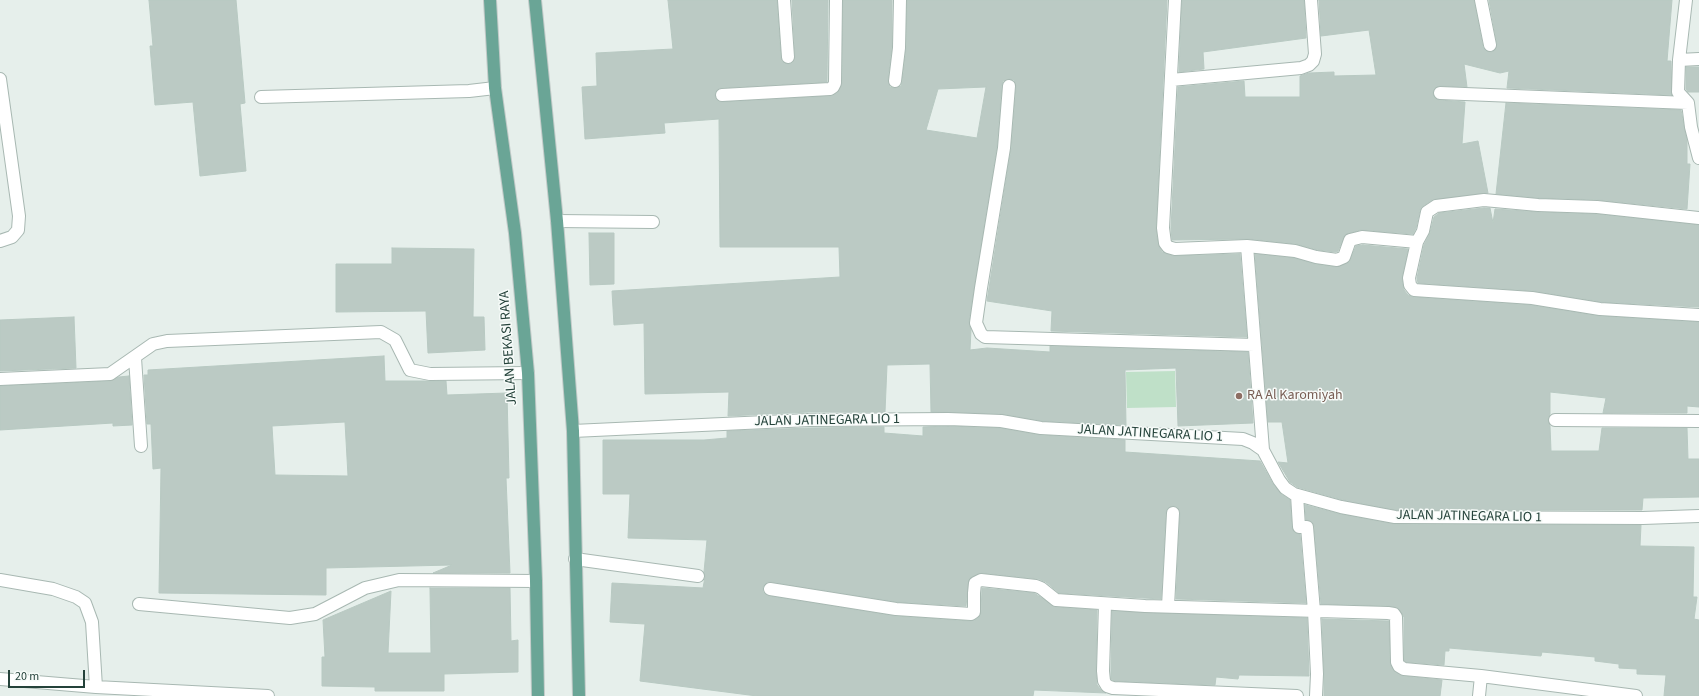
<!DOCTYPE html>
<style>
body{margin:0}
#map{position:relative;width:1699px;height:696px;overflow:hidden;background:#e6efeb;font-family:"Source Sans 3",sans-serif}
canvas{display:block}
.scale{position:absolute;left:8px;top:670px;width:77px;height:18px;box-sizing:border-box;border:2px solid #24423a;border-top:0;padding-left:5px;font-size:12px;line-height:14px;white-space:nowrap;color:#24423a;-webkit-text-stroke:3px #f7fbf9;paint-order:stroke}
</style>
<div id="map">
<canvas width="1699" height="696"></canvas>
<div class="scale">20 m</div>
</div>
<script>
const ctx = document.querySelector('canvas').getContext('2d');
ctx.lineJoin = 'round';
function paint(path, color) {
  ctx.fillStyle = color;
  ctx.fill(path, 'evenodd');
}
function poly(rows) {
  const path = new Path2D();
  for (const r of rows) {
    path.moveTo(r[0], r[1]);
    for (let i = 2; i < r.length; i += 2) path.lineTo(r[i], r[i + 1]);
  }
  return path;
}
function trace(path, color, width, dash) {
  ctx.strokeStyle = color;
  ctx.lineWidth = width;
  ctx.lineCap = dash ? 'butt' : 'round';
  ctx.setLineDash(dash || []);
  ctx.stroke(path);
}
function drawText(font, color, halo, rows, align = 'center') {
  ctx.font = font + ' "Source Sans 3",sans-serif';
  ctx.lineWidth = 3;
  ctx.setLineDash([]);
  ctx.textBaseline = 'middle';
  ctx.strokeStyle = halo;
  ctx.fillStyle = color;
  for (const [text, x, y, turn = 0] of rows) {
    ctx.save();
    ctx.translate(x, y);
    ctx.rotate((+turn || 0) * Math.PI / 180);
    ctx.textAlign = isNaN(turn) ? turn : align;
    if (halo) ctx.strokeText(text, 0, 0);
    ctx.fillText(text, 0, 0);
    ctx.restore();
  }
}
const green = poly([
 [1175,371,1176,407,1127,408,1126,372]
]);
const building = poly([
 [149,0,236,0,245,103,240,104,246,171,200,176,193,102,155,105,150,46,153,46,149,0],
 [668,0,777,0,781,58,782,61,788,64,792,63,795,57,792,0,828,0,827,82,721,88,716,91,715,96,718,101,722,102,830,96,837,93,842,83,843,0,892,0,892,47,888,80,890,87,894,88,901,86,902,82,906,48,907,0,1167,0,1156,228,1158,244,1162,252,1173,256,1240,254,1247,337,1051,331,1052,311,987,301,1011,149,1016,87,1014,80,1009,79,1003,81,1002,85,997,147,969,322,971,330,970,350,987,348,1050,352,1050,346,1248,352,1253,423,1178,426,1176,368,1125,370,1126,425,1042,421,1001,414,931,412,930,364,887,365,885,412,809,412,728,416,729,392,645,394,644,323,614,325,612,291,840,277,839,247,720,247,719,119,664,123,665,133,585,139,582,87,597,86,596,53,673,49,668,0],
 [986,87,977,138,926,130,938,89,986,87],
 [1182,0,1304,0,1306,38,1203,52,1204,69,1179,72,1182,0],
 [1319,0,1474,0,1483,47,1485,50,1491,52,1495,50,1497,44,1489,0,1672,0,1667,61,1671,61,1672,95,1507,88,1509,71,1500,73,1464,64,1467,87,1440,86,1434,89,1433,93,1434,97,1439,100,1465,102,1462,144,1478,141,1488,193,1432,200,1423,206,1420,210,1416,228,1413,234,1360,230,1345,235,1338,251,1336,252,1318,250,1296,244,1248,239,1172,240,1171,228,1178,87,1244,81,1245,97,1300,97,1300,76,1309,73,1334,72,1334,76,1376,75,1369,30,1321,36,1319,0],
 [1686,67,1699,67,1699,92,1688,92,1686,89,1686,67],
 [1506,103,1681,110,1687,140,1687,164,1690,164,1687,209,1598,200,1538,198,1496,194,1506,103],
 [1484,208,1490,208,1493,223,1495,209,1538,212,1596,214,1699,225,1699,307,1601,302,1533,291,1418,283,1417,278,1424,245,1430,233,1434,217,1439,213,1484,208],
 [589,233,614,233,614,284,590,285,589,233],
 [1363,245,1408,249,1402,279,1404,290,1408,295,1413,297,1531,305,1600,316,1699,322,1699,407,1687,406,1687,413,1603,413,1606,398,1550,392,1550,414,1548,420,1550,426,1551,451,1599,451,1602,428,1687,428,1688,459,1699,459,1699,497,1643,498,1642,510,1396,510,1343,500,1297,487,1290,482,1278,462,1288,463,1282,422,1268,422,1255,254,1294,258,1315,264,1336,267,1349,262,1356,246,1363,245],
 [392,248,474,249,473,317,484,317,485,350,428,353,426,311,336,312,336,264,392,264,392,248],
 [74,317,76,368,0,371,0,320,74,317],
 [384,356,385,381,446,381,447,395,507,393,509,478,506,478,510,573,433,573,452,565,326,568,326,595,159,593,161,468,153,469,151,424,147,424,144,375,148,375,148,370,384,356],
 [345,422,348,476,275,475,272,426,345,422],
 [129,376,132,425,113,426,113,423,0,430,0,386,110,381,119,377,129,376],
 [948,426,1000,428,1041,435,1125,440,1125,452,1260,461,1273,484,1281,494,1290,500,1292,528,1295,533,1300,534,1306,603,1176,599,1180,513,1177,507,1173,506,1167,509,1166,513,1161,599,1059,593,1046,582,1039,579,982,573,969,579,966,606,897,602,771,582,767,582,763,587,763,592,769,596,895,616,970,621,975,620,980,616,981,612,982,588,1034,593,1056,607,1097,610,1096,672,1097,685,1101,690,1106,693,1034,690,1033,696,757,696,640,681,645,624,610,622,612,583,703,588,705,577,704,572,707,540,628,538,630,494,603,494,603,440,704,440,727,438,727,431,809,428,884,427,884,433,923,436,923,427,948,426],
 [1305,505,1340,514,1395,524,1641,525,1640,546,1694,547,1693,597,1697,597,1694,619,1699,620,1699,696,1664,696,1666,675,1637,674,1637,669,1619,668,1619,664,1595,661,1595,657,1542,652,1541,656,1449,648,1449,651,1445,651,1444,665,1406,662,1404,660,1404,617,1398,608,1388,606,1321,604,1314,526,1311,521,1306,520,1305,505],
 [430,588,510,588,511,641,518,640,518,672,444,674,444,691,375,691,375,687,322,686,322,657,325,657,323,620,391,591,388,653,431,653,430,588],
 [1112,611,1307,618,1309,676,1239,675,1238,679,1216,677,1215,685,1114,681,1111,679,1111,671,1112,611],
 [1322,619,1389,621,1390,662,1393,670,1403,676,1442,680,1440,696,1324,696,1324,674,1322,619]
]);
const minor = poly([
 [784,0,788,57],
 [1175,0,1163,228,1165,243,1168,247,1175,249,1247,246,1263,450],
 [1481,0,1490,45],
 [1686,0,1679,60,1678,92,1688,103,1691,127,1699,158],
 [1679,60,1699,59],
 [0,79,19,216,18,230,12,237,0,241],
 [1171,80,1301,68,1309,65,1313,61,1315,54,1311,0],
 [895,81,899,48,900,0],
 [1009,86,1004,148,981,288,976,323,981,334,985,337,1254,345],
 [1440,93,1688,103],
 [722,95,830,89,833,87,835,83,836,0],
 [261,97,469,91,495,88],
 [557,221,653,222],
 [1417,242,1409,278,1410,285,1414,290,1532,298,1600,309,1699,315],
 [1247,246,1295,251,1316,257,1337,260,1344,257,1350,240,1362,237,1417,242,1423,231,1427,212,1436,206,1484,200,1538,205,1597,207,1699,218],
 [135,358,141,446],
 [0,379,110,374,153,344,167,341,381,332,395,340,410,370,430,374,528,373],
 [1555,420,1699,421],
 [573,431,809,420,948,419,1001,421,1041,428,1243,439,1253,443,1263,450,1279,480,1285,488,1294,494,1341,507,1395,517,1643,518,1699,516],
 [1297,495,1299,527,1307,527,1314,611,1317,674,1316,696],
 [575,559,698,576],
 [0,580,53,589,76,597,85,603,92,622,96,687],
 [770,589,896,609,971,614,974,612,974,593,975,583,981,580,1036,586,1041,588,1056,600,1145,606,1388,613,1394,614,1396,617,1397,662,1399,666,1404,669,1481,676,1479,696],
 [139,604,290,618,315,614,365,588,399,580,536,581],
 [1105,604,1103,671,1104,681,1107,686,1113,688,1297,696],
 [1168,606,1173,513],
 [1481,676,1636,696],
 [0,679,96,687,268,696]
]);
const major = poly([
 [490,0,495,88,515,233,528,373,536,581,538,696],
 [535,0,557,221,573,431,579,696]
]);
const markers = [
 [1239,396,4,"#8d6e63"]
];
const streetNames = [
 ["JALAN BEKASI RAYA",509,348,-94],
 ["JALAN JATINEGARA LIO 1",827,421,-1],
 ["JALAN JATINEGARA LIO 1",1150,434,3],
 ["JALAN JATINEGARA LIO 1",1469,517,1]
];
const educationNames = [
 ["RA Al Karomiyah",1247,396]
];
paint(green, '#bfe0c8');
paint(building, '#bbcac4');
trace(building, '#b8c9c2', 1);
trace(minor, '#a8b8b2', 14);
trace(major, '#c2cac8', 14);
trace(minor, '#fff', 12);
trace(major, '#6aa596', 12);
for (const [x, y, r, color] of markers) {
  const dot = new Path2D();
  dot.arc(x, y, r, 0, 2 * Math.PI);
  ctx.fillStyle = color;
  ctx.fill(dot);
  trace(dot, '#f7fbf9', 1.5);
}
drawText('14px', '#24423a', '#f7fbf9', streetNames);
drawText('14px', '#785e54', '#f7fbf9', educationNames, 'left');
</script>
